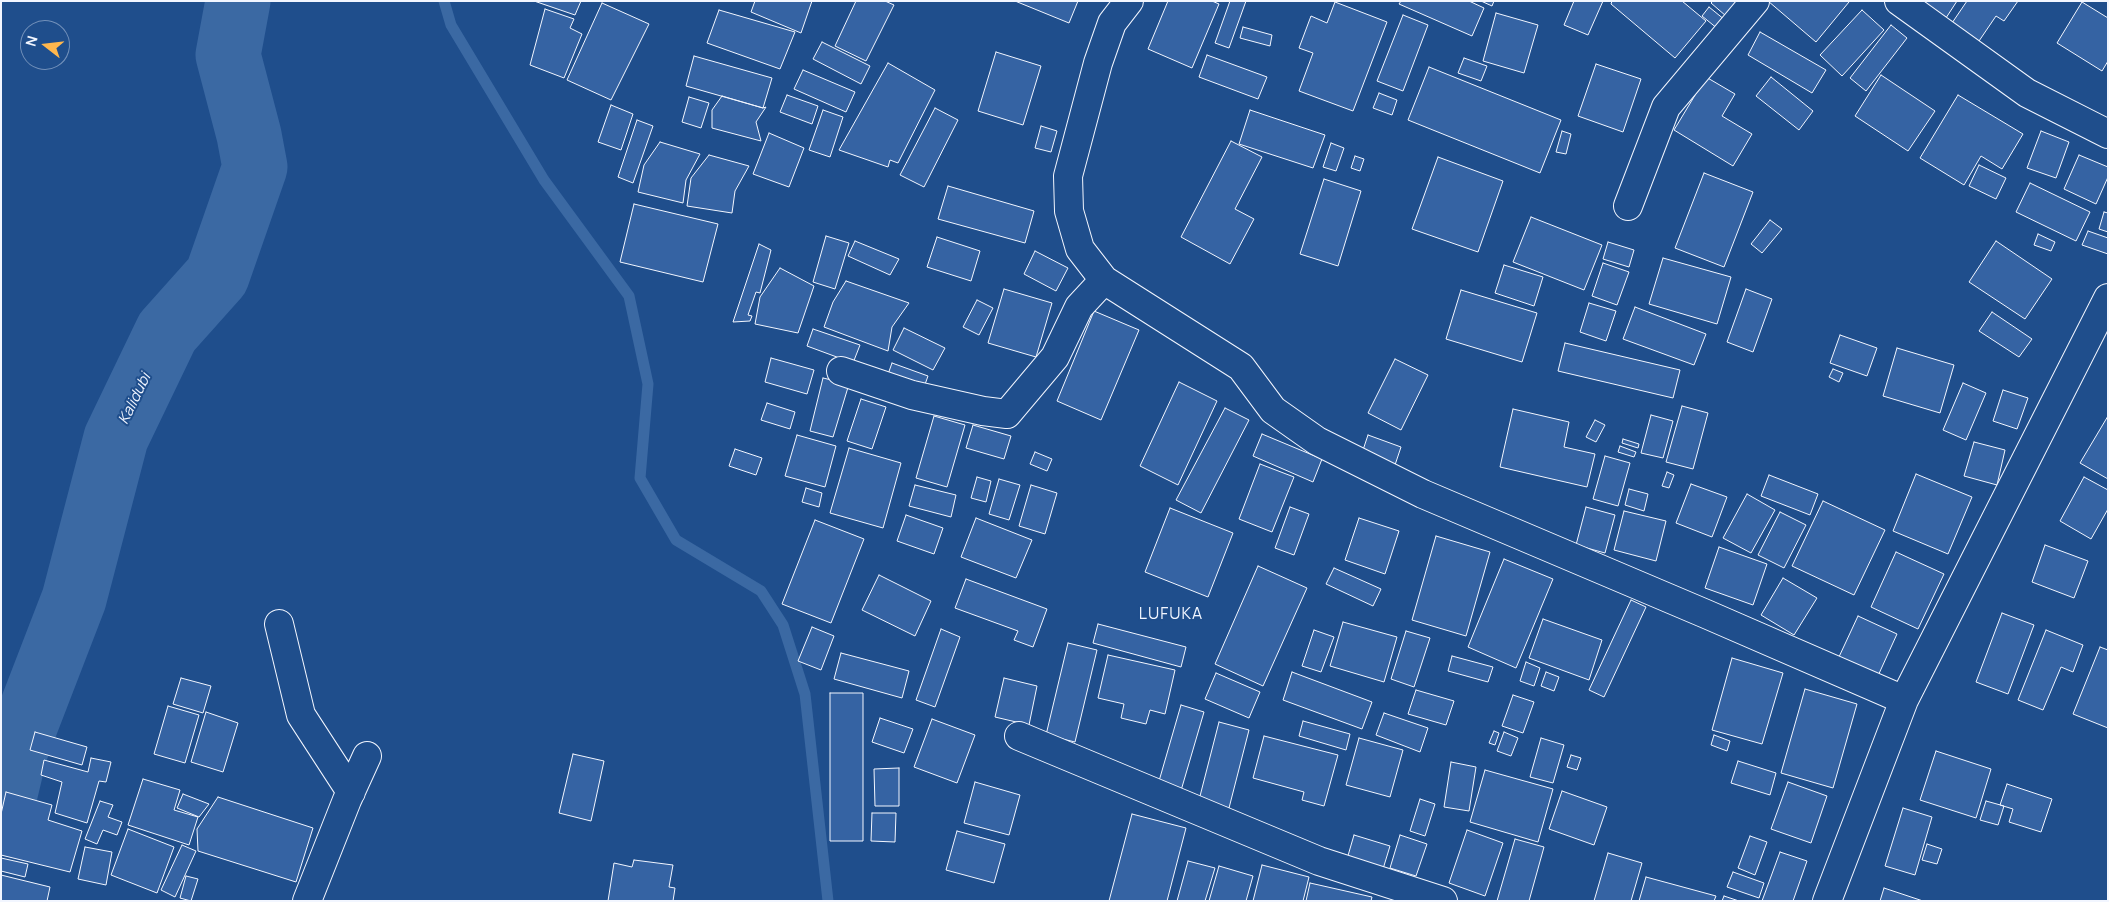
<!DOCTYPE html>
<style>
body{margin:0}
#map{position:relative;width:2109px;height:902px;overflow:hidden;background:#1f4e8c;font-family:Manrope,sans-serif}
canvas{display:block}
.frame{position:absolute;inset:0;border:2px solid #f2f6ff;pointer-events:none}
.north{position:absolute;left:20px;top:20px;width:50px;height:50px;box-sizing:border-box;background:#1f4e8c;border:1px solid #7391ba;border-radius:50%;rotate:286deg;font-size:14px;font-weight:700;line-height:20px;text-align:center;color:#f2f6ff}
.north::after{content:'';display:block;margin:auto;width:18px;height:22px;background:#ffb74d;clip-path:polygon(50% 0,100% 100%,50% 72%,0 100%)}
</style>
<div id="map">
<canvas width="2109" height="902"></canvas>
<div class="frame"></div>
<div class="north">N</div>
</div>
<script>
const ctx = document.querySelector('canvas').getContext('2d');
ctx.lineJoin = 'round';
function poly(rows) {
  const path = new Path2D();
  for (const r of rows) {
    path.moveTo(r[0], r[1]);
    for (let i = 2; i < r.length; i += 2) path.lineTo(r[i], r[i + 1]);
  }
  return path;
}
function trace(path, color, width, dash) {
  ctx.strokeStyle = color;
  ctx.lineWidth = width;
  ctx.lineCap = dash ? 'butt' : 'round';
  ctx.setLineDash(dash || []);
  ctx.stroke(path);
}
function paint(path, color) {
  ctx.fillStyle = color;
  ctx.fill(path, 'evenodd');
}
function drawText(font, color, halo, rows, align = 'center') {
  ctx.font = font + ' Manrope,sans-serif';
  ctx.lineWidth = 4;
  ctx.setLineDash([]);
  ctx.textBaseline = 'middle';
  ctx.strokeStyle = halo;
  ctx.fillStyle = color;
  for (const [text, x, y, turn = 0] of rows) {
    ctx.save();
    ctx.translate(x, y);
    ctx.rotate((+turn || 0) * Math.PI / 180);
    ctx.textAlign = isNaN(turn) ? turn : align;
    if (halo) ctx.strokeText(text, 0, 0);
    ctx.fillText(text, 0, 0);
    ctx.restore();
  }
}
const stream = poly([
 [444,1,451,25,544,180,629,296,648,384,640,478,676,540,761,591,783,625,805,694,828,901]
]);
const river = poly([
 [1,811,15,752,74,599,116,438,167,332,217,276,255,167,249,135,228,55,238,1]
]);
const building = poly([
 [534,1,581,1,575,15,534,1],
 [755,1,812,1,801,33,751,12,755,1],
 [856,1,885,1,894,5,866,61,835,46,856,1],
 [1015,1,1078,1,1069,23,1015,1],
 [1168,1,1212,1,1219,4,1192,68,1148,49,1168,1],
 [1230,1,1246,1,1229,48,1215,43,1230,1],
 [1401,1,1469,1,1484,8,1472,36,1399,4,1401,1],
 [1481,1,1494,1,1492,6,1481,1],
 [1574,1,1603,1,1588,35,1564,25,1574,1],
 [1612,1,1682,1,1706,21,1675,58,1611,4,1612,1],
 [1713,1,1738,1,1726,16,1711,3,1713,1],
 [1768,1,1847,1,1849,2,1816,42,1768,1],
 [1915,1,1957,1,1944,21,1915,1],
 [1967,1,2018,1,2004,21,1996,16,1979,41,1952,23,1967,1],
 [1335,2,1387,22,1353,111,1299,91,1313,53,1299,48,1311,16,1327,23,1335,2],
 [2082,2,2108,18,2108,61,2102,71,2057,43,2082,2],
 [602,3,649,24,611,100,567,80,602,3],
 [1709,7,1725,20,1718,29,1702,16,1709,7],
 [545,9,574,19,570,28,582,34,564,78,530,65,545,9],
 [719,10,795,32,780,69,707,43,719,10],
 [1862,10,1884,30,1842,76,1820,55,1862,10],
 [1496,13,1538,25,1524,73,1483,61,1496,13],
 [1403,15,1428,25,1403,91,1377,81,1403,15],
 [1891,25,1907,38,1866,91,1850,78,1891,25],
 [1243,27,1272,35,1270,46,1240,38,1243,27],
 [1760,32,1826,70,1812,93,1748,55,1760,32],
 [822,42,870,66,861,84,813,59,822,42],
 [996,52,1041,66,1023,125,978,111,996,52],
 [1207,55,1267,77,1258,99,1199,77,1207,55],
 [694,56,772,78,763,108,686,86,694,56],
 [1464,58,1487,66,1481,81,1458,73,1464,58],
 [888,63,935,90,898,163,890,160,888,167,839,150,888,63],
 [1596,64,1641,79,1623,132,1578,116,1596,64],
 [1429,67,1561,120,1540,173,1408,120,1429,67],
 [803,70,855,92,846,112,794,89,803,70],
 [1881,75,1935,111,1908,151,1855,116,1881,75],
 [1706,77,1735,94,1722,116,1752,134,1733,166,1674,130,1706,77],
 [1771,77,1813,111,1799,130,1756,96,1771,77],
 [1379,93,1397,100,1392,115,1373,108,1379,93],
 [787,95,818,106,812,124,780,112,787,95],
 [1958,95,2023,134,2002,169,1981,156,1964,185,1920,158,1958,95],
 [722,96,763,108,766,107,756,122,761,141,712,128,712,110,722,96],
 [689,97,709,103,701,128,682,122,689,97],
 [611,105,633,114,621,150,598,142,611,105],
 [935,108,958,120,924,187,900,175,935,108],
 [823,110,843,117,830,157,809,150,823,110],
 [1250,110,1325,135,1313,168,1239,144,1250,110],
 [637,120,653,126,633,183,618,177,637,120],
 [1041,126,1057,131,1051,152,1035,148,1041,126],
 [1562,131,1571,134,1566,154,1556,152,1562,131],
 [2041,131,2069,142,2056,178,2027,168,2041,131],
 [769,133,804,148,789,187,753,174,769,133],
 [1231,141,1262,157,1235,209,1254,219,1230,264,1181,237,1231,141],
 [660,142,700,154,686,180,683,203,638,192,644,165,660,142],
 [1331,143,1344,148,1336,171,1323,167,1331,143],
 [709,155,749,166,735,191,732,213,687,206,691,178,709,155],
 [2079,155,2108,167,2108,177,2096,204,2064,189,2079,155],
 [1355,156,1364,159,1360,171,1351,168,1355,156],
 [1438,157,1503,181,1478,252,1412,229,1438,157],
 [1979,165,2006,178,1996,199,1969,186,1979,165],
 [1704,173,1753,192,1724,267,1675,248,1704,173],
 [1324,179,1361,191,1338,266,1300,254,1324,179],
 [2030,183,2090,212,2076,241,2016,212,2030,183],
 [948,186,1034,211,1025,243,938,219,948,186],
 [634,204,718,224,703,282,620,262,634,204],
 [2104,212,2108,213,2108,232,2099,229,2104,212],
 [1531,217,1602,245,1584,290,1513,262,1531,217],
 [1770,220,1782,229,1762,253,1751,244,1770,220],
 [2088,231,2108,238,2108,254,2082,245,2088,231],
 [2038,234,2055,242,2051,251,2034,245,2038,234],
 [826,236,849,243,835,289,813,282,826,236],
 [937,237,980,251,971,281,927,267,937,237],
 [855,241,899,259,890,275,848,256,855,241],
 [1996,241,2052,279,2025,319,1969,282,1996,241],
 [1608,242,1634,250,1629,267,1603,259,1608,242],
 [759,244,771,250,760,293,756,292,748,315,752,316,750,321,733,322,759,244],
 [1035,251,1068,268,1056,291,1024,274,1035,251],
 [1663,258,1731,277,1717,324,1649,304,1663,258],
 [1603,263,1629,272,1617,305,1592,296,1603,263],
 [1504,265,1543,277,1534,306,1495,293,1504,265],
 [780,268,814,286,798,333,755,324,760,297,780,268],
 [846,281,909,303,892,327,888,351,824,327,833,302,846,281],
 [1004,289,1052,303,1036,357,988,343,1004,289],
 [1746,289,1772,299,1753,352,1727,342,1746,289],
 [1461,290,1537,313,1522,362,1446,339,1461,290],
 [977,300,993,308,979,335,963,327,977,300],
 [1589,303,1616,311,1606,341,1580,332,1589,303],
 [1635,307,1706,334,1694,365,1623,339,1635,307],
 [1094,311,1139,330,1101,420,1057,401,1094,311],
 [1992,312,2032,339,2019,357,1979,331,1992,312],
 [904,328,945,348,933,370,893,350,904,328],
 [813,329,860,345,853,363,807,346,813,329],
 [1840,335,1877,348,1867,376,1830,363,1840,335],
 [1565,343,1680,370,1673,398,1558,371,1565,343],
 [1897,348,1954,365,1940,413,1883,396,1897,348],
 [771,358,814,370,807,394,765,382,771,358],
 [1395,359,1428,375,1401,430,1368,413,1395,359],
 [892,363,928,376,923,390,887,377,892,363],
 [1833,369,1843,373,1839,382,1829,377,1833,369],
 [823,378,849,384,833,437,810,431,823,378],
 [1179,382,1217,401,1178,485,1140,466,1179,382],
 [1963,383,1986,393,1966,440,1943,430,1963,383],
 [2003,390,2028,398,2017,429,1993,421,2003,390],
 [861,399,886,407,872,449,847,441,861,399],
 [767,403,795,412,790,429,761,420,767,403],
 [1682,406,1708,413,1693,469,1666,462,1682,406],
 [1225,408,1249,420,1201,513,1176,500,1225,408],
 [1513,409,1569,422,1564,447,1595,454,1587,487,1500,467,1513,409],
 [1651,415,1673,421,1663,458,1641,453,1651,415],
 [934,416,965,425,947,487,916,478,934,416],
 [2108,416,2108,479,2080,463,2108,416],
 [1595,420,1605,425,1596,442,1586,437,1595,420],
 [973,425,1011,436,1004,459,966,448,973,425],
 [1262,434,1322,459,1313,482,1253,456,1262,434],
 [797,435,836,446,825,487,785,476,797,435],
 [1368,435,1401,447,1395,465,1362,453,1368,435],
 [1623,439,1639,444,1638,448,1622,443,1623,439],
 [1974,442,2005,450,1997,485,1964,476,1974,442],
 [1620,446,1636,452,1634,457,1618,452,1620,446],
 [849,448,901,463,883,528,830,513,849,448],
 [735,449,762,458,756,475,729,466,735,449],
 [1035,452,1052,459,1047,471,1030,464,1035,452],
 [1605,456,1630,463,1618,506,1593,499,1605,456],
 [1260,464,1294,477,1272,532,1239,519,1260,464],
 [1667,472,1674,475,1669,488,1662,486,1667,472],
 [1916,474,1972,497,1948,554,1893,531,1916,474],
 [1769,475,1818,494,1810,515,1761,496,1769,475],
 [977,477,991,481,986,502,971,498,977,477],
 [2084,477,2108,490,2108,509,2091,539,2060,521,2084,477],
 [999,479,1020,485,1009,520,989,514,999,479],
 [1691,484,1727,497,1712,537,1676,523,1691,484],
 [915,485,956,495,951,517,909,506,915,485],
 [1031,485,1057,493,1045,534,1019,526,1031,485],
 [806,488,822,493,819,507,802,502,806,488],
 [1629,489,1648,494,1644,511,1625,505,1629,489],
 [1747,494,1775,510,1751,553,1723,538,1747,494],
 [1823,501,1885,530,1854,595,1792,566,1823,501],
 [1290,507,1309,514,1294,555,1275,548,1290,507],
 [1586,507,1615,515,1605,553,1576,545,1586,507],
 [1170,508,1233,533,1208,597,1145,572,1170,508],
 [1624,511,1666,521,1656,561,1614,550,1624,511],
 [1780,512,1806,525,1784,568,1758,555,1780,512],
 [906,515,943,528,934,554,897,541,906,515],
 [976,518,1032,540,1016,578,961,557,976,518],
 [1359,518,1399,531,1385,574,1345,560,1359,518],
 [815,520,864,539,831,623,782,604,815,520],
 [1436,536,1490,552,1466,636,1412,620,1436,536],
 [2045,545,2088,561,2074,598,2032,582,2045,545],
 [1719,547,1767,564,1753,605,1705,588,1719,547],
 [1896,552,1944,574,1918,629,1871,607,1896,552],
 [1504,559,1553,579,1516,668,1468,647,1504,559],
 [1258,566,1307,588,1263,686,1215,664,1258,566],
 [1334,568,1381,589,1373,606,1326,584,1334,568],
 [879,575,931,601,915,636,862,610,879,575],
 [1783,578,1817,598,1794,635,1761,615,1783,578],
 [966,579,1047,609,1033,647,1014,640,1018,631,955,608,966,579],
 [1631,600,1646,607,1604,697,1589,690,1631,600],
 [2002,613,2034,625,2008,694,1976,682,2002,613],
 [1858,616,1897,634,1877,678,1838,659,1858,616],
 [1543,619,1602,640,1589,680,1529,658,1543,619],
 [1343,622,1397,637,1384,682,1330,666,1343,622],
 [1098,624,1186,647,1181,667,1093,643,1098,624],
 [812,627,834,636,821,670,798,661,812,627],
 [941,629,960,637,935,707,916,700,941,629],
 [1314,630,1334,637,1321,672,1302,666,1314,630],
 [2046,630,2083,645,2073,672,2061,667,2043,710,2018,700,2046,630],
 [1406,631,1430,638,1414,687,1391,679,1406,631],
 [1068,643,1097,650,1075,742,1046,735,1068,643],
 [2100,647,2108,650,2108,728,2073,714,2100,647],
 [841,653,909,671,902,698,834,679,841,653],
 [1108,655,1175,670,1165,714,1150,710,1146,724,1121,718,1124,704,1098,698,1108,655],
 [1452,656,1493,667,1488,682,1448,671,1452,656],
 [1732,658,1783,673,1762,744,1712,730,1732,658],
 [1526,662,1540,668,1534,686,1520,681,1526,662],
 [1292,672,1372,702,1362,729,1283,700,1292,672],
 [1546,672,1559,677,1554,691,1541,686,1546,672],
 [1216,673,1260,692,1249,718,1205,699,1216,673],
 [181,678,211,686,203,713,173,704,181,678],
 [1004,678,1037,686,1029,725,995,717,1004,678],
 [1805,689,1857,704,1833,788,1781,773,1805,689],
 [1416,690,1454,701,1446,725,1408,714,1416,690],
 [830,693,863,693,863,841,830,841,830,693],
 [1513,695,1534,702,1523,733,1502,726,1513,695],
 [1181,705,1204,712,1180,794,1157,788,1181,705],
 [168,706,199,715,185,763,154,754,168,706],
 [206,712,238,723,223,772,191,762,206,712],
 [1384,713,1428,728,1420,752,1376,735,1384,713],
 [880,718,913,729,904,753,872,742,880,718],
 [932,719,975,735,957,783,914,767,932,719],
 [1303,721,1350,734,1346,750,1299,736,1303,721],
 [1219,722,1249,730,1229,808,1199,800,1219,722],
 [1494,731,1499,733,1495,745,1489,743,1494,731],
 [35,732,87,747,82,765,30,750,35,732],
 [1504,732,1518,738,1511,756,1497,751,1504,732],
 [1714,735,1730,741,1727,751,1711,745,1714,735],
 [1264,736,1338,755,1324,806,1302,800,1304,792,1253,778,1264,736],
 [1359,738,1403,750,1390,797,1346,785,1359,738],
 [1541,738,1564,745,1553,783,1530,777,1541,738],
 [1936,751,1991,769,1976,818,1920,800,1936,751],
 [573,754,604,761,591,821,559,813,573,754],
 [1571,755,1581,758,1577,770,1567,767,1571,755],
 [91,758,111,762,106,782,99,781,87,823,55,813,62,782,41,775,44,760,88,772,91,758],
 [1738,761,1776,773,1770,795,1731,783,1738,761],
 [1451,762,1476,767,1469,811,1444,807,1451,762],
 [899,768,899,806,875,806,874,769,899,768],
 [1485,770,1553,789,1538,842,1470,822,1485,770],
 [143,779,180,790,174,810,198,817,189,845,128,825,143,779],
 [975,782,1020,795,1009,835,964,823,975,782],
 [1788,782,1827,796,1811,843,1771,829,1788,782],
 [2007,784,2052,799,2041,832,2009,822,2013,809,2000,805,2007,784],
 [1562,791,1607,807,1594,845,1549,829,1562,791],
 [6,792,52,805,48,820,82,831,70,872,1,855,1,814,6,792],
 [183,794,209,804,199,817,177,808,183,794],
 [218,797,313,828,296,882,198,851,197,829,218,797],
 [1420,799,1435,804,1425,836,1410,831,1420,799],
 [100,801,113,805,108,817,122,822,117,835,103,830,97,844,85,839,100,801],
 [1986,801,2004,806,1998,825,1980,820,1986,801],
 [1903,808,1932,817,1915,875,1885,866,1903,808],
 [872,813,896,813,895,842,871,841,872,813],
 [1132,814,1186,828,1167,901,1109,901,1132,814],
 [128,829,174,847,157,893,111,875,128,829],
 [1467,830,1503,843,1485,896,1449,883,1467,830],
 [957,831,1005,844,994,883,946,870,957,831],
 [1354,835,1390,846,1383,869,1347,859,1354,835],
 [1400,835,1427,844,1416,876,1390,868,1400,835],
 [1750,836,1767,842,1755,875,1738,868,1750,836],
 [1515,839,1544,847,1529,901,1497,901,1515,839],
 [1927,844,1942,849,1937,864,1922,860,1927,844],
 [182,845,196,851,175,897,161,890,182,845],
 [85,847,112,852,106,885,78,879,85,847],
 [1780,852,1807,861,1793,901,1762,901,1780,852],
 [1608,853,1642,863,1631,901,1594,901,1608,853],
 [1,858,28,864,25,877,1,871,1,858],
 [634,860,673,865,669,887,675,888,673,901,608,901,614,863,632,867,634,860],
 [1188,861,1215,868,1205,901,1177,901,1188,861],
 [1262,865,1309,877,1303,901,1253,901,1262,865],
 [1219,866,1253,876,1246,901,1209,901,1219,866],
 [1733,872,1764,883,1759,898,1727,887,1733,872],
 [1,875,50,887,47,901,1,901,1,875],
 [186,876,198,879,191,901,180,898,186,876],
 [1646,877,1716,896,1714,901,1639,901,1646,877],
 [1310,883,1372,897,1371,901,1306,901,1310,883],
 [1884,888,1923,901,1880,901,1884,888],
 [1724,896,1739,901,1722,901,1724,896]
]);
const minor = poly([
 [1129,1,1112,23,1098,63,1068,176,1069,211,1080,249,1104,280,1241,367,1273,410,1317,441,1423,494,1706,614,1904,700],
 [1899,1,2027,93,2108,134],
 [1628,206,1666,107,1755,1],
 [841,371,912,395,983,411,1007,414,1055,357,1079,307,1104,280],
 [279,624,301,715,351,792],
 [1019,736,1319,861,1443,901],
 [307,901,347,800,367,756],
 [1827,901,1904,700,2108,298]
]);
const waterNames = [
 ["Kalidubi",135,399,-64]
];
const quarterNames = [
 ["LUFUKA",1171,615]
];
trace(stream, '#3b69a3', 11);
trace(river, '#3b69a3', 65);
paint(building, '#3563a3');
trace(building, '#f2f6ff', 1);
trace(minor, '#f2f6ff', 30);
trace(minor, '#1f4e8c', 28);
drawText('italic 15px', '#f2f6ff', '#1f4e8c', waterNames);
ctx.letterSpacing = '1px';
drawText('16px', '#f2f6ff', '#1f4e8c', quarterNames);
ctx.letterSpacing = '0px';
</script>
